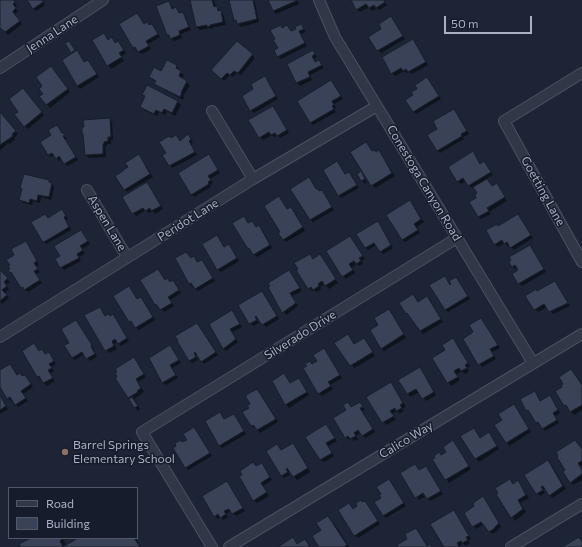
<!DOCTYPE html>
<style>
body{margin:0}
#map{position:relative;width:582px;height:547px;overflow:hidden;background:#1d2436;font-family:Commissioner,sans-serif}
canvas{display:block}
.legend{position:absolute;left:8px;top:487px;width:130px;height:52px;box-sizing:border-box;background:#161c2b;border:1px solid #515868;margin:0;padding:5px 7px;list-style:none;font-size:12px;color:#aab1c4}
.legend li{display:flex;align-items:center;gap:8px;height:20px}
.legend b{width:20px;border:1px solid #515868}
.scale{position:absolute;left:444px;top:16px;width:88px;height:18px;box-sizing:border-box;border:2px solid #aab1c4;border-top:0;padding-left:5px;font-size:12px;line-height:14px;white-space:nowrap;color:#aab1c4;-webkit-text-stroke:3px #161c2b;paint-order:stroke}
</style>
<div id="map">
<canvas width="582" height="547"></canvas>
<ul class="legend">
<li><b style="height:5px;background:#313747"></b>Road</li>
<li><b style="height:11px;background:#394257"></b>Building</li>
</ul>
<div class="scale">50 m</div>
</div>
<script>
const ctx = document.querySelector('canvas').getContext('2d');
ctx.lineJoin = 'round';
function paint(path, color) {
  ctx.fillStyle = color;
  ctx.fill(path, 'evenodd');
}
function poly(rows) {
  const path = new Path2D();
  for (const r of rows) {
    path.moveTo(r[0], r[1]);
    for (let i = 2; i < r.length; i += 2) path.lineTo(r[i], r[i + 1]);
  }
  return path;
}
function trace(path, color, width, dash) {
  ctx.strokeStyle = color;
  ctx.lineWidth = width;
  ctx.lineCap = dash ? 'butt' : 'round';
  ctx.setLineDash(dash || []);
  ctx.stroke(path);
}
function drawText(font, color, halo, rows, align = 'center') {
  ctx.font = font + ' Commissioner,sans-serif';
  ctx.lineWidth = 3;
  ctx.setLineDash([]);
  ctx.textBaseline = 'middle';
  ctx.strokeStyle = halo;
  ctx.fillStyle = color;
  for (const [text, x, y, turn = 0] of rows) {
    ctx.save();
    ctx.translate(x, y);
    ctx.rotate((+turn || 0) * Math.PI / 180);
    ctx.textAlign = isNaN(turn) ? turn : align;
    if (halo) ctx.strokeText(text, 0, 0);
    ctx.fillText(text, 0, 0);
    ctx.restore();
  }
}
const shadow = poly([
 [0,0,13,0,17,6,15,7,18,12,15,14,16,16,22,24,8,35,0,25],
 [28,0,42,0,45,5,36,11],
 [191,0,214,0,216,7,217,7,223,14,226,25,213,27,213,29,211,29,210,28,200,30,197,27],
 [230,0,253,0,255,3,259,22,241,27,235,20],
 [269,0,297,0,299,4,276,14,273,11],
 [352,0,384,0,387,5,379,10,377,8,372,11,369,7,360,12],
 [169,2,174,9,176,8,180,14,182,13,185,16,191,30,181,34,182,38,174,41,168,35],
 [137,14,145,25,154,28,160,37,148,44,151,49,142,54,134,48,120,24],
 [391,18,405,39,381,53,369,37,383,29],
 [301,25,306,32,301,34,307,46,281,59,278,56,281,26,283,28,287,26,292,32,298,29],
 [104,34,109,41,111,39,115,43,118,42,126,53,121,57,124,61,111,69,93,41],
 [413,40,428,65,412,74,409,72,407,73,404,71,395,76,392,73],
 [69,42,76,51,79,54,85,63,88,61,91,64,99,77,80,89,77,86,72,55,67,44],
 [313,51,317,57,314,59,316,63,319,61,324,68,310,75,312,80,300,86,297,83,288,64],
 [252,55,255,58,241,75,237,73,233,77,230,75,224,81,213,70],
 [177,66,179,69,178,71,184,75,182,79,190,85,183,96,184,97,183,100,158,86,155,84,156,82,150,77],
 [54,70,70,92,50,108,41,96,44,94],
 [427,78,441,99,416,114,413,111,414,95],
 [267,80,278,99,254,113,251,110,255,89],
 [331,81,343,99,334,104,336,108,334,109,336,112,313,125,310,122],
 [147,86,178,102,181,105,175,116,167,111,165,115,159,112,157,116,144,110,142,107,146,97,143,94],
 [25,92,44,115,28,129,25,126,19,112],
 [273,107,289,133,280,138,278,135,275,137,272,135,263,140,250,121],
 [0,113,18,134,14,138,15,139,10,144,8,143,0,151],
 [456,113,469,134,463,137,464,139,440,153,438,151],
 [109,119,112,122,113,139,111,140,111,144,107,144,107,146,105,146,106,157,89,158,86,155,85,128],
 [63,134,67,139,65,139,78,160,67,166,62,159,59,161,55,155,51,157,49,155],
 [188,135,193,142,191,144,197,155,172,168,170,165,167,153,171,139,180,142],
 [366,143,372,152,381,155,395,176,375,188,352,152],
 [473,153,481,164,484,162,487,165,493,175,486,179,493,187,497,184,499,187,507,201,489,212,491,214,481,219,479,217,478,198,479,194,474,186,472,188,466,181,461,184,458,181],
 [141,158,153,177,127,192,124,189,129,167],
 [211,158,220,173,210,179,213,183,210,185,211,187,194,197,192,194],
 [337,162,346,175,349,173,352,176,359,188,341,198,339,195],
 [361,173,367,182,365,184,358,174],
 [49,180,54,187,51,200,41,197,40,203,33,201,32,205,23,203,20,200],
 [312,181,316,189,324,194,334,210,313,222,305,213,291,189],
 [147,184,163,209,155,214,153,211,149,213,146,210,136,216,124,198],
 [279,197,288,210,291,208,294,211,305,231,286,242,283,239,281,232],
 [412,204,424,222,417,227,420,233,405,242,402,239],
 [64,213,68,219,66,220,71,230,46,244,43,241,48,218],
 [518,216,533,238,514,250,509,245,508,246,505,243,498,247,495,244,498,227],
 [244,217,249,224,252,222,256,228,259,226,262,229,272,248,257,257,249,249,234,223],
 [378,222,393,248,383,254,377,245,368,250,365,248],
 [81,231,90,244,82,249,85,253,79,257,81,261,64,270,56,260,62,257],
 [350,237,365,259,362,261,363,264,359,266,357,264,352,267,355,273,346,279,343,276],
 [219,239,225,248,231,248,239,261,221,272,218,269],
 [26,242,39,265,36,267,40,272,36,274,42,283,28,292,22,287,11,272,16,255],
 [529,246,546,272,522,286,519,283,519,270,518,268,515,269,512,266],
 [186,253,191,259,194,258,198,263,204,264,215,281,198,291,190,284,181,268],
 [310,255,314,260,320,256,338,283,329,289,325,284,320,287,321,289,317,292,314,290,312,291,297,270],
 [158,270,165,280,175,284,181,293,170,300,174,306,164,312,156,304],
 [0,271,10,282,6,285,9,289,5,293,9,298,2,304,0,301],
 [291,274,302,291,292,296,298,306,286,315,270,287],
 [444,277,451,286,456,278,470,299,448,312,445,309],
 [557,285,570,306,553,314,547,307,538,312,526,296],
 [129,287,138,300,141,298,144,301,155,320,139,330,130,321],
 [264,295,279,319,266,327,259,319,257,320,259,323,253,326,239,305],
 [413,296,419,302,427,297,443,322,423,334,407,313],
 [100,308,106,316,115,319,129,341,121,346,117,342,114,344,117,349,109,353,85,316],
 [389,310,406,338,384,351,381,348,380,325],
 [234,314,242,327,232,332,238,342,226,351,223,348],
 [481,319,500,348,492,352,496,359,482,367,464,339,475,333],
 [76,321,94,349,93,349,97,357,90,361,84,354,75,360,72,357,71,343],
 [197,324,218,355,204,364,198,355,196,356,198,360,192,363,189,360],
 [348,335,355,345,366,342,375,356,354,368,336,343],
 [455,342,470,366,467,368,469,371,465,374,462,371,457,374,460,380,451,386,433,358],
 [34,345,40,352,42,351,46,355,51,356,56,364,51,367,54,371,50,374,55,381,47,386,38,377,24,351],
 [170,346,181,363,172,368,178,378,166,385,163,383,150,358],
 [324,349,342,378,330,385,333,389,322,396,319,393,310,362,312,364,318,361],
 [134,358,146,377,138,382,144,392,134,399,140,409,138,411,116,379],
 [10,365,18,375,23,377,25,376,33,387,23,394,28,401,18,407,13,400,11,401,8,398,0,384,0,371],
 [420,368,436,395,426,401,419,392,410,397,400,380],
 [571,370,582,386,582,410,574,415,565,405,563,388],
 [299,379,309,395,289,408,278,392],
 [393,386,406,407,402,408,404,411,400,413,397,411,392,414,396,420,386,425,368,397],
 [257,390,278,422,260,433,256,427,254,428,252,425,250,408],
 [534,392,541,402,552,399,560,413,555,416,559,423,545,431,540,425,536,422,531,413,527,410],
 [0,395,8,409,0,414],
 [360,404,365,410,362,411,375,432,365,438,361,432,356,436,358,439,354,441,351,438,349,440,346,437,347,410],
 [514,405,531,432,509,446,496,425,503,421],
 [220,413,225,420,236,418,246,434,222,448,219,445],
 [326,425,337,441,328,446,334,456,324,462,321,460],
 [194,429,212,456,188,470,186,467,183,443,188,440],
 [489,433,499,449,479,462,470,449,480,438],
 [453,441,471,469,449,483,434,460,448,453],
 [575,441,582,448,582,465,580,466,582,470,582,480,573,485,571,482,567,471],
 [293,444,310,472,297,480,290,471,288,472,290,475,284,478,282,475,277,445,282,451],
 [551,464,566,489,552,498,545,488,543,490,545,493,540,496,537,493],
 [256,466,264,467,272,480,263,486,269,496,257,503,254,500],
 [426,467,443,494,430,501,426,496,419,500,401,473,419,471],
 [510,481,513,484,518,482,529,498,520,503,526,512,515,521,498,494],
 [227,483,245,511,236,516,231,511,226,514,228,517,223,520,221,517,218,519,215,516],
 [391,483,406,506,386,518,383,515,382,498],
 [483,498,501,527,497,530,497,531,492,534,484,524,476,529,465,513,476,507],
 [365,502,380,524,358,538,355,535,353,510],
 [454,511,471,539,468,541,470,543,466,546,463,543,459,547,445,547],
 [328,517,338,529,349,547,320,547,322,531],
 [416,529,428,546,432,547,400,547,409,539],
 [33,538,62,538,66,544,63,546,64,547,22,547],
 [79,538,136,538,141,547,65,547]
]);
const building = poly([
 [0,0,13,0,15,2,13,4,16,8,13,11,13,12,20,21,5,32,0,28,0,0],
 [27,0,42,0,43,2,33,9,27,0],
 [190,0,212,0,214,7,217,6,218,11,221,10,223,22,210,25,210,26,207,27,207,25,196,27,190,0],
 [229,0,253,0,257,19,237,24,236,20,234,21,229,0],
 [268,0,296,0,296,1,273,11,268,0],
 [351,0,384,0,385,2,376,8,374,5,369,8,366,4,356,10,351,0],
 [169,1,172,9,176,7,179,13,183,12,189,27,179,31,180,35,170,39,169,35,167,35,156,6,169,1],
 [137,13,144,24,147,22,149,25,152,24,158,34,146,41,149,46,138,52,135,47,133,48,119,24,137,13],
 [391,16,403,36,377,51,368,37,381,29,379,24,391,16],
 [301,24,304,29,299,31,305,43,277,57,274,50,278,48,273,40,275,39,270,30,281,25,282,28,287,25,291,31,296,29,295,27,301,24],
 [104,33,108,40,112,37,115,43,118,41,124,50,119,53,122,57,107,66,92,40,104,33],
 [413,39,426,62,408,72,406,69,403,71,401,68,391,74,382,57,413,39],
 [69,41,75,50,71,53,65,43,69,41],
 [237,41,253,54,238,73,234,71,230,75,227,73,221,79,211,70,237,41],
 [77,50,84,62,88,60,97,74,77,86,62,60,77,50],
 [313,50,315,54,312,56,315,62,319,60,322,65,308,72,310,77,296,83,287,64,313,50],
 [167,60,177,65,176,68,181,71,179,76,187,81,181,93,182,93,180,97,154,84,156,81,149,77,154,67,161,71,167,60],
 [51,66,68,89,46,105,39,96,43,94,39,89,42,86,36,77,51,66],
 [265,76,276,96,250,111,242,96,253,89,251,84,265,76],
 [427,77,439,96,413,112,405,100,413,95,411,92,417,89,415,85,427,77],
 [331,80,341,96,332,101,334,105,332,106,334,109,310,123,297,101,331,80],
 [147,85,178,101,172,113,164,109,162,113,156,110,154,114,140,107,145,96,142,95,147,85],
 [23,88,42,112,24,127,14,114,18,112,9,99,23,88],
 [273,106,287,130,277,136,275,133,271,135,269,132,259,138,248,120,273,106],
 [454,109,467,131,461,134,462,136,437,151,427,135,437,129,433,121,454,109],
 [0,112,16,131,12,134,13,136,0,145,0,112],
 [110,118,111,137,108,137,108,141,104,142,104,144,103,144,103,154,85,155,83,134,82,134,82,127,84,127,83,120,110,118],
 [57,125,62,133,63,133,65,135,63,136,76,157,64,164,59,156,56,159,52,153,48,155,40,142,51,135,48,130,57,125],
 [188,134,191,139,189,141,195,152,169,166,162,155,166,153,159,142,169,136,171,138,176,135,180,141,188,134],
 [366,142,372,151,375,150,376,152,379,150,392,173,371,186,350,152,366,142],
 [473,151,480,164,484,161,491,172,468,186,463,178,457,182,448,167,473,151],
 [139,154,150,174,124,190,115,176,123,171,123,170,128,167,125,163,139,154],
 [209,154,218,170,208,176,211,180,208,182,209,184,191,195,178,173,209,154],
 [337,161,345,174,349,172,357,185,338,196,323,170,337,161],
 [361,171,365,179,361,181,357,174,361,171],
 [24,174,49,180,49,182,52,183,49,197,38,195,37,201,30,199,29,203,19,200,22,189,20,188,24,174],
 [309,177,316,189,317,188,319,191,322,190,332,207,310,220,290,189,309,177],
 [487,179,492,186,497,183,505,197,487,208,489,211,478,217,469,202,476,198,475,195,477,193,473,187,487,179],
 [147,182,161,206,151,211,150,208,145,211,143,208,132,214,122,197,147,182],
 [279,196,287,209,291,207,303,227,283,240,278,233,280,232,264,206,279,196],
 [410,200,421,219,414,224,418,230,402,240,386,215,410,200],
 [62,209,66,216,64,217,69,227,44,242,42,241,31,222,45,214,48,218,62,209],
 [518,214,531,235,510,248,507,242,504,244,502,240,494,245,486,230,497,224,498,226,518,214],
 [244,216,248,223,252,221,256,227,259,225,270,245,253,255,249,248,248,249,232,223,244,216],
 [378,221,391,245,380,252,374,243,365,248,356,234,378,221],
 [81,230,88,241,80,246,83,250,77,254,79,258,60,268,55,259,60,256,54,246,81,230],
 [217,235,224,247,229,244,237,258,217,270,202,244,217,235],
 [350,236,363,256,359,258,361,261,356,264,354,261,349,264,353,270,342,277,326,251,350,236],
 [26,241,37,261,34,263,38,269,34,271,40,280,24,290,23,287,21,288,11,272,10,273,8,270,10,269,8,266,10,265,6,260,14,255,11,249,26,241],
 [530,245,544,269,518,284,512,274,518,270,515,265,512,267,509,262,511,260,509,257,530,245],
 [186,252,191,258,194,256,197,262,202,260,213,278,195,289,191,283,189,284,175,258,186,252],
 [310,254,313,259,320,254,336,279,325,286,322,281,318,284,319,286,313,290,311,287,308,289,296,270,298,269,294,263,310,254],
 [158,269,165,280,167,278,170,282,173,280,179,290,168,297,172,303,160,310,156,304,155,305,140,280,158,269],
 [0,270,8,278,4,282,7,286,2,290,7,295,0,301,0,270],
 [289,270,300,288,290,293,296,303,282,313,268,287,270,286,268,283,289,270],
 [445,276,450,285,451,284,449,281,456,277,468,296,445,310,429,285,445,276],
 [555,281,568,303,549,312,544,304,534,310,525,296,536,289,537,291,555,281],
 [129,286,137,299,141,297,153,317,135,328,131,321,129,322,113,296,129,286],
 [262,291,277,316,262,325,256,316,255,317,257,320,249,324,238,305,262,291],
 [413,294,418,302,427,296,441,319,420,331,407,313,406,314,399,303,413,294],
 [100,307,105,316,108,314,110,316,113,314,127,338,118,344,115,339,112,341,114,346,105,351,84,315,100,307],
 [389,309,404,334,381,349,370,330,378,325,374,318,389,309],
 [232,310,240,324,230,329,236,339,223,349,209,324,232,310],
 [481,318,498,345,490,349,494,356,478,365,463,339,473,332,469,325,481,318],
 [76,320,92,345,91,346,95,354,86,359,82,352,72,358,64,345,69,343,61,329,76,320],
 [197,323,216,352,201,362,195,352,194,353,196,357,189,361,177,341,178,341,175,336,197,323],
 [348,334,354,344,364,338,373,352,350,366,334,343,348,334],
 [453,338,468,363,465,365,467,368,461,371,459,368,454,371,458,377,447,383,432,358,445,350,442,345,453,338],
 [34,343,39,351,42,349,45,354,49,352,54,361,49,364,52,368,48,370,53,378,43,383,39,376,37,377,22,351,34,343],
 [170,345,179,360,170,365,176,375,162,383,149,358,170,345],
 [324,348,340,375,328,382,331,386,318,394,303,368,307,366,305,364,310,361,312,364,317,361,313,355,324,348],
 [134,357,144,374,136,379,141,388,137,391,138,392,128,398,115,378,117,377,115,373,117,372,115,369,134,357],
 [10,364,17,375,20,373,22,376,25,375,31,384,21,391,26,398,15,405,10,397,7,399,0,387,0,370,10,364],
 [420,367,434,392,422,399,416,389,407,394,398,380,420,367],
 [571,369,582,385,582,405,570,412,566,405,564,406,555,391,562,387,561,385,563,384,559,377,571,369],
 [284,373,290,383,299,378,307,392,285,405,272,381,284,373],
 [391,382,403,403,400,405,402,408,396,411,395,408,390,411,394,416,382,423,366,397,391,382],
 [257,389,276,419,257,430,253,425,251,426,242,412,249,408,247,405,250,404,246,397,246,395,257,389],
 [535,391,540,401,550,395,558,410,553,413,557,420,542,429,538,422,536,423,528,410,526,411,520,399,535,391],
 [0,395,6,406,0,410,0,395],
 [132,397,138,406,134,408,129,399,132,397],
 [348,402,351,407,360,402,363,407,360,408,373,429,362,436,358,430,354,433,356,436,350,439,348,436,345,438,333,418,346,410,343,405,348,402],
 [514,404,529,429,506,443,494,425,502,420,498,414,514,404],
 [220,412,224,419,234,414,244,431,219,446,205,421,220,412],
 [326,424,335,438,326,443,332,453,320,460,305,437,326,424],
 [194,427,210,453,185,468,173,448,176,446,175,443,181,440,182,442,187,440,183,434,194,427],
 [474,428,480,438,489,432,497,446,475,459,460,436,474,428],
 [453,440,469,466,445,480,432,459,435,458,434,456,439,452,441,455,446,452,443,447,453,440],
 [575,440,582,449,582,461,578,463,582,470,582,474,570,483,563,472,565,470,557,457,558,456,556,452,575,440],
 [293,443,308,468,293,477,287,468,286,469,288,472,281,476,266,451,277,444,281,450,293,443],
 [548,460,563,486,549,496,543,486,541,487,543,490,536,494,524,475,548,460],
 [253,462,256,466,262,463,270,477,261,483,267,492,253,501,239,476,242,475,240,471,253,462],
 [415,464,419,470,426,466,441,491,427,499,423,493,415,498,400,473,415,464],
 [389,479,404,503,383,516,374,502,381,498,379,495,381,494,376,487,389,479],
 [510,479,513,484,518,480,526,495,518,500,523,509,511,518,496,494,498,493,495,488,510,479],
 [227,481,243,508,232,514,229,509,224,511,226,514,220,518,218,514,214,517,202,496,227,481],
 [483,496,499,523,495,527,495,528,489,532,481,522,472,527,464,513,474,506,473,503,483,496],
 [361,500,362,502,365,501,378,521,354,536,338,510,349,503,353,509,357,506,356,503,361,500],
 [454,510,469,536,466,537,468,540,462,543,461,541,457,543,459,547,444,547,430,524,454,510],
 [328,516,347,545,344,547,319,547,312,536,321,530,316,523,328,516],
 [416,528,427,546,430,544,432,547,398,547,397,545,407,539,405,534,416,528],
 [293,537,297,544,305,539,310,547,278,547,293,537],
 [579,537,582,542,582,547,565,547,564,546,579,537],
 [31,538,61,538,62,539,60,541,63,547,78,538,134,538,140,547,21,547,19,544,31,538]
]);
const minor = poly([
 [319,0,335,37,533,363],
 [0,68,103,0],
 [582,73,504,121,582,262],
 [212,111,253,179],
 [87,190,127,257],
 [0,337,253,179,377,106],
 [212,547,142,432,457,238],
 [229,547,582,334],
 [511,547,582,504]
]);
const markers = [
 [65,452,4,"#8d6e63"]
];
const streetNames = [
 ["Jenna Lane",52,34,-33],
 ["Conestoga Canyon Road",424,183,59],
 ["Goetting Lane",543,191,61],
 ["Peridot Lane",188,220,-32],
 ["Aspen Lane",107,223,59],
 ["Silverado Drive",300,335,-32],
 ["Calico Way",406,440,-31]
];
const poiNames = [
 ["Barrel Springs",73,445],
 ["Elementary School",73,459]
];
paint(shadow, '#0007');
paint(building, '#394257');
trace(building, '#181e2d', 1);
trace(minor, '#4b5162', 12);
trace(minor, '#313747', 10);
for (const [x, y, r, color] of markers) {
  const dot = new Path2D();
  dot.arc(x, y, r, 0, 2 * Math.PI);
  ctx.fillStyle = color;
  ctx.fill(dot);
  trace(dot, '#161c2b', 1.5);
}
drawText('12px', '#aab1c4', '#161c2b', streetNames);
drawText('12px', '#aab1c4', '#161c2b', poiNames, 'left');
</script>
